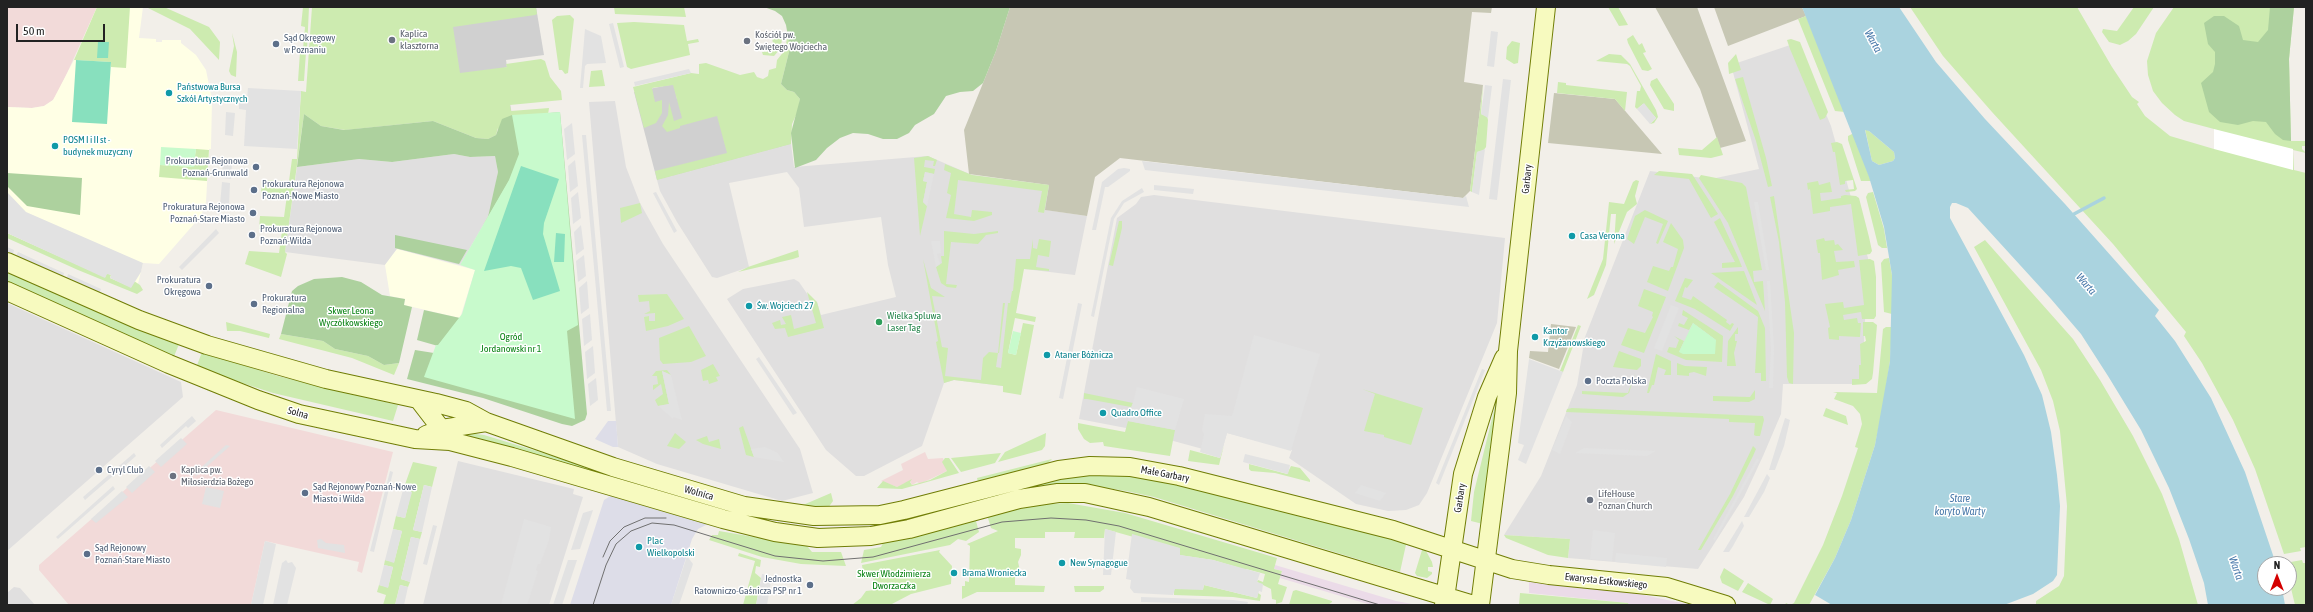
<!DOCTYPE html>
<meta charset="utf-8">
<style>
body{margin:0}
#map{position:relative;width:2313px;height:612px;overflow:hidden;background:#f2efe9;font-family:"Asap Condensed",sans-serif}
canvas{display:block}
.frame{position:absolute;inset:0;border:8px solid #222;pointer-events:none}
.north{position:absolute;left:2257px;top:556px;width:40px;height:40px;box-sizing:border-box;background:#fff;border:1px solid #a7a7a7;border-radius:50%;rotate:0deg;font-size:11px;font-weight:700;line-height:16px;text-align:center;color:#222}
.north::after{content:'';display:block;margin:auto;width:14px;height:18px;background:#d40000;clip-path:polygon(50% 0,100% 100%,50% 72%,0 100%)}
.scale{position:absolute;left:16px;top:24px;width:89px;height:18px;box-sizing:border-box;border:2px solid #222;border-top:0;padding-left:5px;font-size:12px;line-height:14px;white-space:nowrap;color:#222;-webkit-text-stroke:3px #fff;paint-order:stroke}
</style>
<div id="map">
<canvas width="2313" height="612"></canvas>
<div class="frame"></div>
<div class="north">N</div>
<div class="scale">50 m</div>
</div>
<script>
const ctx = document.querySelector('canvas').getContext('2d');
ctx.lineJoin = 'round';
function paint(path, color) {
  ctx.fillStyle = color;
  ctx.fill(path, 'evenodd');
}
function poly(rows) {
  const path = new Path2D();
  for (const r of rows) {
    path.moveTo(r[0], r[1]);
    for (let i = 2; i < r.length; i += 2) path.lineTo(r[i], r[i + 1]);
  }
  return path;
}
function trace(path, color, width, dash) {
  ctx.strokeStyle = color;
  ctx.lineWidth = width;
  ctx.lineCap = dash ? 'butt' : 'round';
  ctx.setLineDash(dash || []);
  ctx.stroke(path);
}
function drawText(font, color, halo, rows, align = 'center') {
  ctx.font = font + ' "Asap Condensed",sans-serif';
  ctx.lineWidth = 3;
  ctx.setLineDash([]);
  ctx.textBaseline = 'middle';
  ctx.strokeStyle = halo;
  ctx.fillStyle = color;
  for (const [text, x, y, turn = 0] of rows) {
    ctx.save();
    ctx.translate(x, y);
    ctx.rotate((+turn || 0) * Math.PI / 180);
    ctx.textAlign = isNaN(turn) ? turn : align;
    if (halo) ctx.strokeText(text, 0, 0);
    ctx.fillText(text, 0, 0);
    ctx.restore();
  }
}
const residential = poly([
 [1796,43,1831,126,1868,258,1862,384,1783,384,1781,414,1763,456,1744,497,1698,569,1568,558,1570,539,1504,535,1541,476,1577,385,1585,337,1650,171,1711,179,1759,169,1731,65],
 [615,101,626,167,640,203,663,244,800,449,813,493,782,501,657,464,618,447,589,102],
 [791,144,794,167,928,156,972,175,1049,185,1046,210,1087,216,1075,275,1016,268,1003,386,954,380,944,383,922,446,864,476,856,476,826,450,727,299,743,289,794,279,799,282,810,298,817,302,821,315,896,297,888,265,881,217,804,227,799,188,787,172,729,183,749,267,717,278,712,277,677,222,660,191,657,180],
 [454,154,470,157,495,156,498,172,491,212,460,265,397,249,385,265,285,252,297,167,359,159,392,162],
 [1154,195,1505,238,1497,323,1427,493,1419,505,1406,510,1388,511,1356,504,1289,458,1292,450,1227,433,1221,454,1126,428,1079,419,1117,218,1136,204,1141,197],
 [7,303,181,382,183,397,7,551],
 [458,461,574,489,573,494,583,497,549,605,423,605],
 [14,587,20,588,35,605,7,605,7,593]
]);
const commercial = poly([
 [7,7,97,7,58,93,53,100,44,106,32,108,7,107],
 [216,410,393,452,362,573,357,571,359,562,265,541,251,605,69,605,39,570,39,565],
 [925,452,928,459,943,458,947,471,920,484,917,482,912,485,910,481,897,487,881,481,903,470,901,464]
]);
const industrial = poly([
 [1275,565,1396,601,1417,605,1371,605,1280,578,1282,571,1274,569],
 [1529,582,1632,591,1634,593,1691,605,1629,605,1628,603,1529,593]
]);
const education = poly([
 [97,7,143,7,139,38,156,39,156,42,162,42,162,40,181,40,181,43,196,55,206,70,212,100,211,149,209,149,206,202,201,216,159,264,143,263,136,292,7,234,7,107,32,108,44,106,53,100,74,60],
 [397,249,475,270,460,318,404,305,405,299,390,296,385,265]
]);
const religious = poly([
 [317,7,536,7,544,55,506,60,507,67,504,68,512,115],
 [674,84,677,99,710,90,791,144,657,180,634,92]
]);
const construction = poly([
 [1010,7,1492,7,1491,13,1472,12,1464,82,1483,85,1470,191,1463,198,1120,158,1095,177,1087,216,1045,210,1049,185,969,174,964,130,996,51],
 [1655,7,1697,7,1746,141,1720,148,1700,89],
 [1714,7,1802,7,1806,16,1728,46],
 [1554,93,1615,99,1662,154,1548,143],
 [1551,324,1576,327,1559,369,1529,358,1530,351,1548,352]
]);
const grass = poly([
 [97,7,130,7,126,68,111,67,111,62,74,60],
 [146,7,164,7,209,27,220,42,219,60,190,29],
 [303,7,309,7,307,50,303,49,305,27,301,26],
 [312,7,536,7,537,14,535,15,453,27,460,73,507,67,506,64,541,59,545,61,550,77,561,91,562,100,510,105,511,111,549,108,543,148,483,225,509,180,498,128,496,135,488,139,476,138,433,121,345,130,321,126,304,114,285,252,287,254,281,277,245,264,249,251,279,253,282,231,259,229,260,216,284,217,287,195,261,193,262,180,289,181,292,159,297,159,301,91,306,92],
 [614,7,684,7,686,17,615,14],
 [1608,7,1618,7,1628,25,1619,26],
 [1910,7,2077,7,2112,67,2132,97,2139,102,2137,104,2145,116,2170,136,2214,149,2214,129,2184,121,2175,115,2162,103,2153,91,2148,75,2147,61,2156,33,2174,7,2294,7,2289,59,2291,141,2306,141,2306,146,2302,146,2302,149,2306,153,2293,150,2294,170,2306,173,2306,547,2300,548,2301,551,2284,554,2255,469,2233,420,2202,363,2184,336,2186,332,2113,244,1992,112,1943,56],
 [2134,7,2154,7,2136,34,2128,41,2120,45,2109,42,2102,32,2103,29,2117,31],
 [570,15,574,19,568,73,565,74,562,70,559,70,552,20,557,16],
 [1806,16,1843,107,1845,112,1835,111,1798,19],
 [634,22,684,25,687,41,698,39,699,42,688,44,690,55,631,69,627,67,617,23],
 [788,32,790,48,781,84,787,90,794,92,800,99,798,111,792,124,791,144,657,180,655,171,727,153,717,116,680,126,680,128,667,132,662,126,668,115,669,102,674,121,682,118,673,85,652,88,655,102,662,100,662,113,656,123,644,128,633,87,691,73,699,74,699,64,706,63,740,75,754,72,757,77,763,79,768,76,769,70,776,68,777,60,785,50],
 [232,33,237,52,236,77,231,75,229,71,234,46],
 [1633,35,1639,45,1642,43,1646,52,1643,53,1652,69,1648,71,1642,70,1628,43,1627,39],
 [772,37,782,37,781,48,774,56,763,55,762,52,774,51],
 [1791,39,1800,42,1828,112,1825,118,1820,120,1790,49,1787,40],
 [1512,41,1520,43,1518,63,1514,64,1506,59,1507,47],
 [300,52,306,52,304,81,298,81],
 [1609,54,1621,55,1630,64,1656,110,1658,117,1654,123,1650,124,1656,118,1643,104,1637,109,1635,107,1637,91,1640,91,1641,86,1630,66,1627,64,1596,61],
 [1736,54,1741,70,1729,74,1728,63],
 [602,70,605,86,589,87,591,71],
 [1743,77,1766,158,1772,186,1768,187,1756,141,1735,79],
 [1657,78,1674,104,1674,111,1664,109,1650,85,1651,81],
 [1558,82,1566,83,1566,85,1627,92,1625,111,1615,99,1557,93],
 [1483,85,1481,114,1487,116,1488,120,1486,147,1483,151,1477,152,1472,192,1470,191],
 [1865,129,1869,131,1894,152,1895,158,1893,161,1879,165,1872,161],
 [1854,133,1856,140,1871,181,1861,181,1848,140,1848,136],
 [1717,137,1723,155,1711,158,1679,155,1678,148,1702,150],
 [1837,142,1842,144,1857,189,1855,191,1846,192,1845,190,1854,189,1853,180,1845,181,1845,184,1840,185,1835,152,1833,152,1831,143],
 [196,149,209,150,207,181,159,177,160,165,193,167],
 [928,156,937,160,935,166,933,166,934,161,925,160,924,167,935,169,934,174,925,172,923,181,927,182,923,202,927,206,920,236,914,158],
 [945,164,972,175,1049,185,1044,213,1038,212,1042,191,958,180,954,214,971,217,972,210,992,212,992,215,974,221,946,218,951,195,947,193,951,173,944,170],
 [1659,171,1692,174,1718,214,1711,218,1689,179,1654,175],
 [1701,175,1742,183,1746,187,1762,270,1753,271,1754,282,1763,281,1765,311,1728,223,1699,178],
 [1636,180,1639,181,1635,196,1637,204,1627,212,1614,244,1616,214,1611,214,1606,265,1594,295,1587,299,1603,259,1609,202,1624,204,1633,182],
 [1818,181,1819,185,1830,182,1832,192,1820,193,1821,201,1841,198,1841,196,1845,195,1856,196,1859,198,1869,237,1872,251,1870,254,1858,256,1851,204,1830,207,1830,211,1813,214,1810,189,1808,190,1807,183],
 [1873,192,1884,229,1887,248,1882,248,1878,245,1866,197,1868,193],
 [1774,196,1794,333,1793,384,1789,383,1787,377,1785,302,1779,242,1770,197],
 [640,203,642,213,621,223,620,208],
 [1645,210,1668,221,1658,244,1656,243,1663,224,1645,217,1634,244,1627,239,1635,216],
 [1720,218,1738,257,1742,267,1722,268,1722,263,1735,262,1714,222],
 [1119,221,1122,221,1122,228,1113,266,1109,265],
 [1671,223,1683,240,1684,248,1668,291,1647,282,1653,266,1669,271,1671,267,1673,267,1678,249,1663,242],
 [944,231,974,234,998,231,998,233,986,235,978,244,951,242,946,284,957,285,956,288,947,287,941,283,936,267,942,263,941,256,944,256],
 [7,233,105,277,107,273,111,275,110,278,131,287,134,281,140,285,143,290,137,294,78,270,7,238],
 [1824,238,1825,241,1834,240,1835,245,1838,244,1843,250,1834,251,1836,262,1854,261,1855,267,1838,270,1839,275,1822,280,1820,253,1818,253,1816,240],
 [1033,239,1033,248,1037,249,1039,239,1051,241,1049,257,1038,255,1036,267,1049,269,1049,271,1024,269,1016,313,1036,317,1035,322,1015,318,1008,353,1016,355,1023,323,1034,325,1021,395,1003,392,1003,386,954,380,944,383,936,342,938,341,923,259,931,288,945,297,932,296,942,347,948,348,945,376,981,380,983,358,989,352,998,353,1003,303,1005,303,999,353,998,353,996,367,1001,368,1008,303,1010,303,1012,291,1013,291,1016,259,1030,259],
 [1985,240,2073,339,2100,380,2133,436,2162,494,2179,539,2198,605,2036,605,2036,601,2059,586,2064,576,2067,506,2060,431,2053,401,2041,370,1974,247],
 [798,250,799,257,793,259,738,272,748,267],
 [1889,258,1892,275,1892,314,1884,312,1881,263,1884,259],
 [1870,259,1874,261,1876,277,1876,316,1874,319,1862,319,1861,312,1843,315,1844,320,1857,318,1858,323,1861,323,1860,337,1839,336,1839,340,1829,339,1828,328,1830,327,1825,304,1843,302,1844,308,1864,305,1859,260],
 [1744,271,1757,305,1711,273],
 [7,272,115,319,179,344,173,359,7,284],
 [1685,278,1693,280,1687,288,1685,287,1682,297,1691,300,1693,296,1727,320,1726,322,1730,325,1732,323,1734,324,1730,331,1695,309,1675,301],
 [1718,282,1758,311,1765,328,1766,381,1761,381,1761,373,1755,373,1758,317,1714,287],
 [1644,289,1666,297,1644,353,1621,345,1628,328,1645,333,1653,317,1652,316,1653,312,1638,306],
 [807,292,817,302,824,328,788,337,785,328,775,329,772,323,780,320,781,325,786,324,782,317,791,315,794,329,816,323],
 [667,294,684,319,668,326,646,331,644,317,649,316,649,321,655,321,655,313,644,314,650,311,649,301,639,302,638,295],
 [1683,310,1723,336,1722,362,1686,360,1667,352,1669,347,1676,348,1679,340,1674,336,1684,341,1679,352,1716,340,1693,323,1689,330,1678,326,1679,323,1684,325,1688,318,1682,315],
 [226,322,270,334,269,338,240,331,227,331],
 [1863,322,1873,322,1877,325,1873,373,1872,379,1866,384,1852,385,1852,379,1859,379,1859,365,1861,365,1860,344,1866,341,1865,336,1863,336],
 [1578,325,1581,326,1563,372,1560,371],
 [689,326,706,356,691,362,663,364,660,360,659,338],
 [1738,327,1738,334,1735,334,1735,341,1737,341,1734,353,1736,366,1727,366,1728,341],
 [1886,327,1892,327,1890,361,1883,407,1875,445,1851,520,1835,558,1809,605,1785,605,1786,603,1790,605,1794,603,1823,545,1842,496,1858,448,1855,447,1862,424,1860,414,1853,406,1834,399,1837,393,1833,392,1877,393,1883,329],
 [281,334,323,341,335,349,368,356,384,365,399,363,394,375,352,358,279,339],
 [1619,351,1641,359,1641,366,1637,370,1613,367],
 [202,352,278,376,398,405,393,421,273,393,196,368],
 [1656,354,1671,361,1671,375,1664,375,1666,370,1658,367,1654,385,1652,385,1649,393,1647,393],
 [1677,363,1685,366,1707,367,1706,376,1694,372,1689,373,1689,376,1677,375],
 [713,364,720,376,716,377,718,381,709,384,708,380,703,381,701,370],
 [667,370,671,375,662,371,669,404,658,406,655,400,663,394,661,384,653,390,653,385,658,384,657,376,652,376,656,371],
 [1635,373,1629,393,1623,397,1582,394,1582,391,1628,393],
 [1362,389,1423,408,1411,445,1384,437,1384,435,1364,431,1375,394],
 [1499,390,1483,524,1471,521,1474,492],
 [1755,390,1755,399,1749,402,1713,401,1713,396,1750,397],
 [1084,393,1133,403,1131,407,1087,399,1084,399],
 [1572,408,1763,416,1764,420,1760,436,1756,436,1754,435,1755,423,1729,422,1729,419,1566,412,1567,409],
 [1826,408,1846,416,1848,425,1823,416],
 [1128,421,1175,430,1170,456,1104,446,1103,442,1090,443,1084,439,1078,429,1078,423,1125,432],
 [743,426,754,457,746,455,739,428],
 [469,433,484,435,606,472,605,477,468,437],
 [675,433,686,442,679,449,667,446],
 [1046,433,1045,446,1042,450,998,462,1005,452],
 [707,436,709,442,719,439,721,449,703,444,696,440],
 [1224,445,1219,465,1188,461,1190,450,1220,458],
 [1753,446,1756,449,1753,456,1733,496,1701,550,1698,550,1730,494],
 [1001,453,995,463,961,472,951,458],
 [945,458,949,458,959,473,902,489,877,488,883,481,897,487,912,479,910,482,912,485,930,480,947,471,942,462],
 [1052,459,1046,465,978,482,977,478],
 [413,462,437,467,432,487,424,485,413,530,422,532,420,539,411,537,401,579,410,582,408,587,400,585,395,605,383,605,386,595,377,592,379,585,388,587,393,567,384,565,385,560,394,562,402,531,393,529,396,516,405,518,411,492,403,490],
 [1249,464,1287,474,1291,466,1300,468,1310,480,1310,482,1275,473,1251,471,1249,469],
 [1130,473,1407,540,1400,572,1154,497,1126,491,1100,487,983,502,981,496,1063,475],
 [831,493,833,501,828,508,803,505],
 [1068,503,1125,513,1277,558,1274,569,1282,571,1278,584,1287,587,1282,602,1276,604,1276,600,1272,599,1271,589,1257,582,1258,580,1263,582,1265,574,1246,569,1244,577,1243,569,1213,560,1179,555,1180,550,1105,529,1104,538,1074,538,1075,532,1045,532,1045,538,1015,538,1015,548,1021,549,1021,555,1018,562,1021,575,1015,575,1015,585,1045,586,1044,592,977,592,962,599,962,586,965,586,965,581,969,582,970,546,967,544,998,531,991,528,987,515,1045,504],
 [973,519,976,521,979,532,966,541,958,539,950,545,861,563,864,550,881,547,883,543],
 [719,531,807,546,812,552,841,552,846,566,801,564,762,557,709,540,712,535,718,535],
 [1504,535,1570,539,1568,558,1548,555,1506,538],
 [1425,549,1432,562,1433,567,1428,567,1428,571,1432,572,1432,574,1427,578,1417,576,1415,573,1422,550],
 [940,550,939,552,952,566,951,584,911,594,890,605,852,605,861,598,866,591,875,590,873,578,864,579,862,565],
 [739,553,761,560,760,567,756,566,755,573,761,578,756,605,743,605,755,561,738,556],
 [2302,560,2303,563,2306,563,2306,605,2295,605,2289,580,2289,564,2285,563],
 [1724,568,1744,581,1738,591,1722,583,1720,577],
 [1748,583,1773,599,1770,605,1742,592],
 [1204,585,1257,598,1258,593,1261,595,1260,601,1233,597,1174,595,1174,589,1203,589],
 [1074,586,1104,586,1104,589,1100,592,1075,592],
 [1296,590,1332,601,1332,602,1328,605,1289,605,1293,591],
 [1520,593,1628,603,1629,605,1519,605]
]);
const forest = poly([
 [764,7,1010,7,996,51,983,83,973,91,960,92,946,96,934,114,915,125,909,133,897,139,883,139,868,134,853,133,840,138,827,148,816,160,795,168,791,133,800,99,794,92,787,90,781,84,790,48,786,25,782,16,775,11],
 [2270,7,2294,7,2289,59,2291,141,2283,140,2275,134,2266,122,2253,121,2238,125,2220,122,2209,112,2201,83,2213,72,2215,64,2215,52,2208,44,2204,23,2214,16,2224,16,2239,26,2243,40,2258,42,2268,30],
 [560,112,587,414,585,420,572,426,562,424,483,398,407,379,415,350,459,357,550,113],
 [304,114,321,126,344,130,433,121,476,138,488,139,496,135,502,119,512,115,519,116,523,157,488,217,498,172,495,156,470,157,454,154,392,162,359,159,297,167],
 [7,173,82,178,80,215,27,206,7,186],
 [395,235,467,250,459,264,395,248],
 [342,277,361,282,382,295,405,299,404,305,412,307,399,363,384,365,368,356,335,349,323,341,281,334,292,291,298,286,314,279],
 [424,310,460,318,438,346,417,340]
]);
const park = poly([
 [560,112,578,325,567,331,575,419,424,377,436,345,438,345,462,314,475,270,460,265,509,180,519,154,512,115],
 [161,147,196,149,194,167,160,165],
 [1693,323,1716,340,1715,354,1683,354,1679,352],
 [1013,331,1021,333,1016,355,1008,353]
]);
const pitch = poly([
 [98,42,109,42,108,58,97,58],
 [76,60,111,62,107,124,72,122],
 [521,166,559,179,544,223,543,234,560,291,533,300,521,268,511,266,484,271],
 [556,233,565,234,564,262,554,262]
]);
const parking = poly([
 [613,23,624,67,620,68,609,24],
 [585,29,601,36,606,63,587,64,585,66,583,88,580,88],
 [1491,31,1498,32,1494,67,1487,66],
 [689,69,691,73,635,86,634,82],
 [1503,79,1511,80,1497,200,1489,199],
 [1485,85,1492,86,1488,118,1481,114],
 [248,88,301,91,297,149,244,146,246,110,239,109,239,99,247,99],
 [1644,103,1656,118,1650,124,1637,109],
 [226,112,235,113,233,136,225,135],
 [572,123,575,154,567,160,564,129],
 [582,135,586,135,611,411,607,411],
 [1485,149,1479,195,1472,192,1477,152],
 [223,160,232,161,231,179,222,178],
 [575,160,578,186,570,192,568,166],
 [1142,161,1463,198,1466,196,1469,207,1145,170],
 [1124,168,1130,169,1130,171,1108,187,1105,187,1096,230,1092,230,1102,182,1118,169],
 [925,172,934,174,927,206,923,202,927,182,923,181],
 [222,182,230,183,229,206,220,205],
 [1154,185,1194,189,1193,194,1154,190],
 [1142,188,1144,192,1124,203,1114,219,1094,317,1091,316,1111,218,1122,201],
 [7,192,26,212,143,263,141,272,131,288,110,278,111,275,107,274,105,278,7,233],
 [578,192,581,218,573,224,571,198],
 [656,192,677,231,674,233,653,193],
 [1754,202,1758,202,1769,270,1766,270],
 [581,225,584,249,576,255,574,232],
 [216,229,219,233,182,270,179,267],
 [931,241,940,241,941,253,937,254,940,264,936,267],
 [7,247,14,250,13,254,16,256,18,252,64,273,63,277,67,278,68,274,101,289,99,294,7,252],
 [584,255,586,276,578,282,576,261],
 [587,281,589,308,581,314,579,288],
 [1767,281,1770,281,1774,349,1773,388,1769,388,1771,350],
 [1078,303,1082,304,1063,399,1059,398],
 [1671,305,1679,308,1662,351,1654,348],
 [590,314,592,340,584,346,582,319],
 [1254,335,1320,354,1291,451,1227,433,1220,458,1200,452,1204,434,1202,430,1205,414,1232,416],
 [593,346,595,373,587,379,585,352],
 [759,357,797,413,793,415,756,359],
 [1529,359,1563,372,1526,464,1518,460,1524,445,1518,443],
 [1482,369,1485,370,1439,485,1436,483],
 [662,371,671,375,682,420,673,417,673,419,658,406,669,404],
 [596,378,598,400,590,406,588,384],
 [1137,387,1184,399,1175,430,1128,421],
 [192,416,196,421,188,428,186,426,162,448,160,445],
 [1566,416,1572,422,1560,454,1552,450],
 [1785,418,1790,420,1784,446,1775,470,1769,470],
 [181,438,187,444,161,467,155,461],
 [226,445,230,446,195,477,196,472],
 [765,447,778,453,784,462,754,457,751,449],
 [1584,448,1656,451,1647,456,1575,453],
 [134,453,136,456,85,500,83,497],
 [1245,454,1290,465,1288,474,1243,462],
 [1757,458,1759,460,1715,541,1713,539],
 [149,466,155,472,132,493,126,487],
 [390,471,393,472,374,552,370,551],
 [1767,474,1770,478,1764,492,1749,517,1744,517],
 [424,485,432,487,422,532,413,530],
 [1361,485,1386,493,1380,501,1355,493],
 [113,486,115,489,58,539,56,537],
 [206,487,224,491,220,508,202,504],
 [403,490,412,492,405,518,396,516],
 [122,491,128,497,96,523,91,519],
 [593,510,580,549,571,550,583,513],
 [524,519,551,527,549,540,540,564,538,564,536,570,538,571,527,605,501,605],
 [1742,521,1744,526,1733,546,1729,552,1723,552],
 [433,525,437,526,427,565,423,564],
 [393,529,402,531,394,563,385,560],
 [1105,529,1116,532,1111,575,1103,575],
 [1593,530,1615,533,1612,561,1590,559],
 [1132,534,1180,548,1180,555,1213,560,1260,573,1257,582,1263,584,1262,592,1259,591,1257,598,1204,585,1203,590,1175,589,1173,595,1134,593,1130,588,1131,580,1126,579],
 [411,537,420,539,410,582,401,579],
 [321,539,326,543,344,545,345,553,318,548,317,540],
 [265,541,276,544,263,605,251,605],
 [1616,553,1667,558,1666,567,1615,562],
 [687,556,693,564,679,605,671,605],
 [286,560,288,563,292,562,296,568,287,605,273,605,282,563],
 [568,560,577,560,562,605,553,605],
 [384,565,393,567,388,588,379,585],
 [762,574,772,576,767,605,756,605],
 [400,585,408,587,404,605,395,605],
 [1141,597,1233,600,1248,602,1247,605,1141,602]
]);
const plaza = poly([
 [608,421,616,421,618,447,613,447,595,439],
 [612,495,616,495,708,524,698,529,692,539,671,605,570,605,604,500]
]);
const water = poly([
 [1802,7,1899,7,1936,62,1985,119,2065,204,2159,310,2155,316,2175,341,2211,398,2245,472,2276,564,2265,564,2265,588,2282,588,2285,605,2208,605,2204,583,2189,539,2169,488,2141,430,2108,376,2081,334,2051,299,1968,208,1956,203,1952,203,1950,207,1950,218,2024,355,2042,395,2051,432,2057,475,2060,506,2057,575,2053,581,2033,594,2004,605,1832,605,1815,595,1835,558,1851,520,1875,445,1890,361,1892,275,1884,227,1869,177],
 [1865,130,1869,131,1894,152,1895,158,1893,161,1879,165,1872,161]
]);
const pier = poly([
 [2214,129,2293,149,2293,170,2214,149]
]);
const stream = poly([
 [2074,214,2104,198]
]);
const secondary = poly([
 [7,262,139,320,207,345,326,379,436,403,466,411,486,422,613,467,744,506,814,516,880,515,904,510,1059,470,1090,466,1130,467,1179,476,1393,530,1512,569,1549,575,1667,587,1726,605],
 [7,291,169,364,258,400,299,414,415,439,450,441,512,457,723,519,775,532,818,538,871,536,909,529,1019,499,1058,493,1085,493,1149,507,1474,605],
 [419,400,449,439],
 [426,435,442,429,486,422],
 [1444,605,1463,474,1487,397,1504,358],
 [1480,605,1507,393,1508,351,1546,7]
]);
const tram = poly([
 [603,557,610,541,624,527,645,518,666,518],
 [593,605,606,565,616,544,631,531,652,523,674,525,775,556,823,561,873,557,1002,522,1051,518,1086,520,1119,526,1380,605]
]);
const markers = [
 [392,40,4,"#6b7280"],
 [747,41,4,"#6b7280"],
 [276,44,4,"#5c6f8a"],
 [169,93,4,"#0f9aa8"],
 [55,146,4,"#0f9aa8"],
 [256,167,4,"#5c6f8a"],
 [254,190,4,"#5c6f8a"],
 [253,213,4,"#5c6f8a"],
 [252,235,4,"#5c6f8a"],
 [1572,236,4,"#0f9aa8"],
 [209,286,4,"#5c6f8a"],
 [254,304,4,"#5c6f8a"],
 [749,306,4,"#0f9aa8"],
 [879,322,4,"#2e9e5b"],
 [1535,337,4,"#0f9aa8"],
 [1047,355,4,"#0f9aa8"],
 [1588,381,4,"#5c6f8a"],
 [1103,413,4,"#0f9aa8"],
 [99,470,4,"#5c6f8a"],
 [173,476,4,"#6b7280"],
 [305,493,4,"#5c6f8a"],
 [1590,500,4,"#6b7280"],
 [639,547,4,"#0f9aa8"],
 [87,554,4,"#5c6f8a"],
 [1062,563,4,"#0f9aa8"],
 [954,573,4,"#0f9aa8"],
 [810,585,4,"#5c6f8a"]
];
const worshipNames = [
 ["Kaplica",400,34],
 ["klasztorna",400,46],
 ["Kościół pw.",755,35],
 ["Świętego Wojciecha",755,47],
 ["Kaplica pw.",181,470],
 ["Miłosierdzia Bożego",181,482],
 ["LifeHouse",1598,494],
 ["Poznan Church",1598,506]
];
const serviceNames = [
 ["Sąd Okręgowy",284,38],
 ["w Poznaniu",284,50],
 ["Prokuratura Rejonowa",248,161,"right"],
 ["Poznań-Grunwald",248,173,"right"],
 ["Prokuratura Rejonowa",262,184],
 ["Poznań-Nowe Miasto",262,196],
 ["Prokuratura Rejonowa",245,207,"right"],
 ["Poznań-Stare Miasto",245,219,"right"],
 ["Prokuratura Rejonowa",260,229],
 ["Poznań-Wilda",260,241],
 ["Prokuratura",201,280,"right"],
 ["Okręgowa",201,292,"right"],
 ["Prokuratura",262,298],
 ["Regionalna",262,310],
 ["Poczta Polska",1596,381],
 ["Cyryl Club",107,470],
 ["Sąd Rejonowy Poznań-Nowe",313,487],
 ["Miasto i Wilda",313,499],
 ["Sąd Rejonowy",95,548],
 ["Poznań-Stare Miasto",95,560],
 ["Jednostka",802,579,"right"],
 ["Ratowniczo-Gaśnicza PSP nr 1",802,591,"right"]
];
const cultureNames = [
 ["Państwowa Bursa",177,87],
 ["Szkół Artystycznych",177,99],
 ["POSM I i II st -",63,140],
 ["budynek muzyczny",63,152],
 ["Casa Verona",1580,236],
 ["Św. Wojciech 27",757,306],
 ["Kantor",1543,331],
 ["Krzyżanowskiego",1543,343],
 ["Ataner Bóżnicza",1055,355],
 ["Quadro Office",1111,413],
 ["Plac",647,541],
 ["Wielkopolski",647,553],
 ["New Synagogue",1070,563],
 ["Brama Wroniecka",962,573]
];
const streetNames = [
 ["Garbary",1527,179,-84],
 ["Solna",298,413,16],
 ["Małe Garbary",1165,474,11],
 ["Wolnica",699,493,16],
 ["Garbary",1460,498,-81],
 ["Ewarysta Estkowskiego",1606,581,6]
];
const parkNames = [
 ["Skwer Leona",351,311],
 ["Wyczółkowskiego",351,323],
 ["Ogród",511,337],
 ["Jordanowski nr 1",511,349],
 ["Skwer Włodzimierza",894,574],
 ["Dworzaczka",894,586]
];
const leisureNames = [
 ["Wielka Spluwa",887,316],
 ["Laser Tag",887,328]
];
const waterNames = [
 ["Warta",1873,41,61],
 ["Warta",2086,284,49],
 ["Stare",1960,499],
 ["koryto Warty",1960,512],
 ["Warta",2236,568,71]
];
paint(residential, '#e0dfdf');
paint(commercial, '#f2dad9');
paint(industrial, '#ebdbe8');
paint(education, '#ffffe5');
paint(religious, '#d0d0d0');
paint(construction, '#c7c7b4');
paint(grass, '#cdebb0');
paint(forest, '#add19e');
paint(park, '#c8facc');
paint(pitch, '#88e0be');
paint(parking, '#e2e2e2');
paint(plaza, '#dddde8');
paint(water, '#aad3df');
paint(pier, '#fff');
trace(stream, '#aad3df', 3.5);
trace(secondary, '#707d05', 20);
trace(secondary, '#f7fabf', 18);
trace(tram, '#707070', 1);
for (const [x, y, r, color] of markers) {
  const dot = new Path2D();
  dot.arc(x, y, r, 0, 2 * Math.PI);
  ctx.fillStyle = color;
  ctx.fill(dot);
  trace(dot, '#fff', 1.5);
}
drawText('10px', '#5b616d', '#fff', worshipNames, 'left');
drawText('10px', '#4e5e75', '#fff', serviceNames, 'left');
drawText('10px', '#0d838f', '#fff', cultureNames, 'left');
drawText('10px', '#222', '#fff', streetNames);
drawText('10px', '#0c8416', '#fff', parkNames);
drawText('10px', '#27864d', '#fff', leisureNames, 'left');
drawText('italic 11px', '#4a7aab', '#fff', waterNames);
</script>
